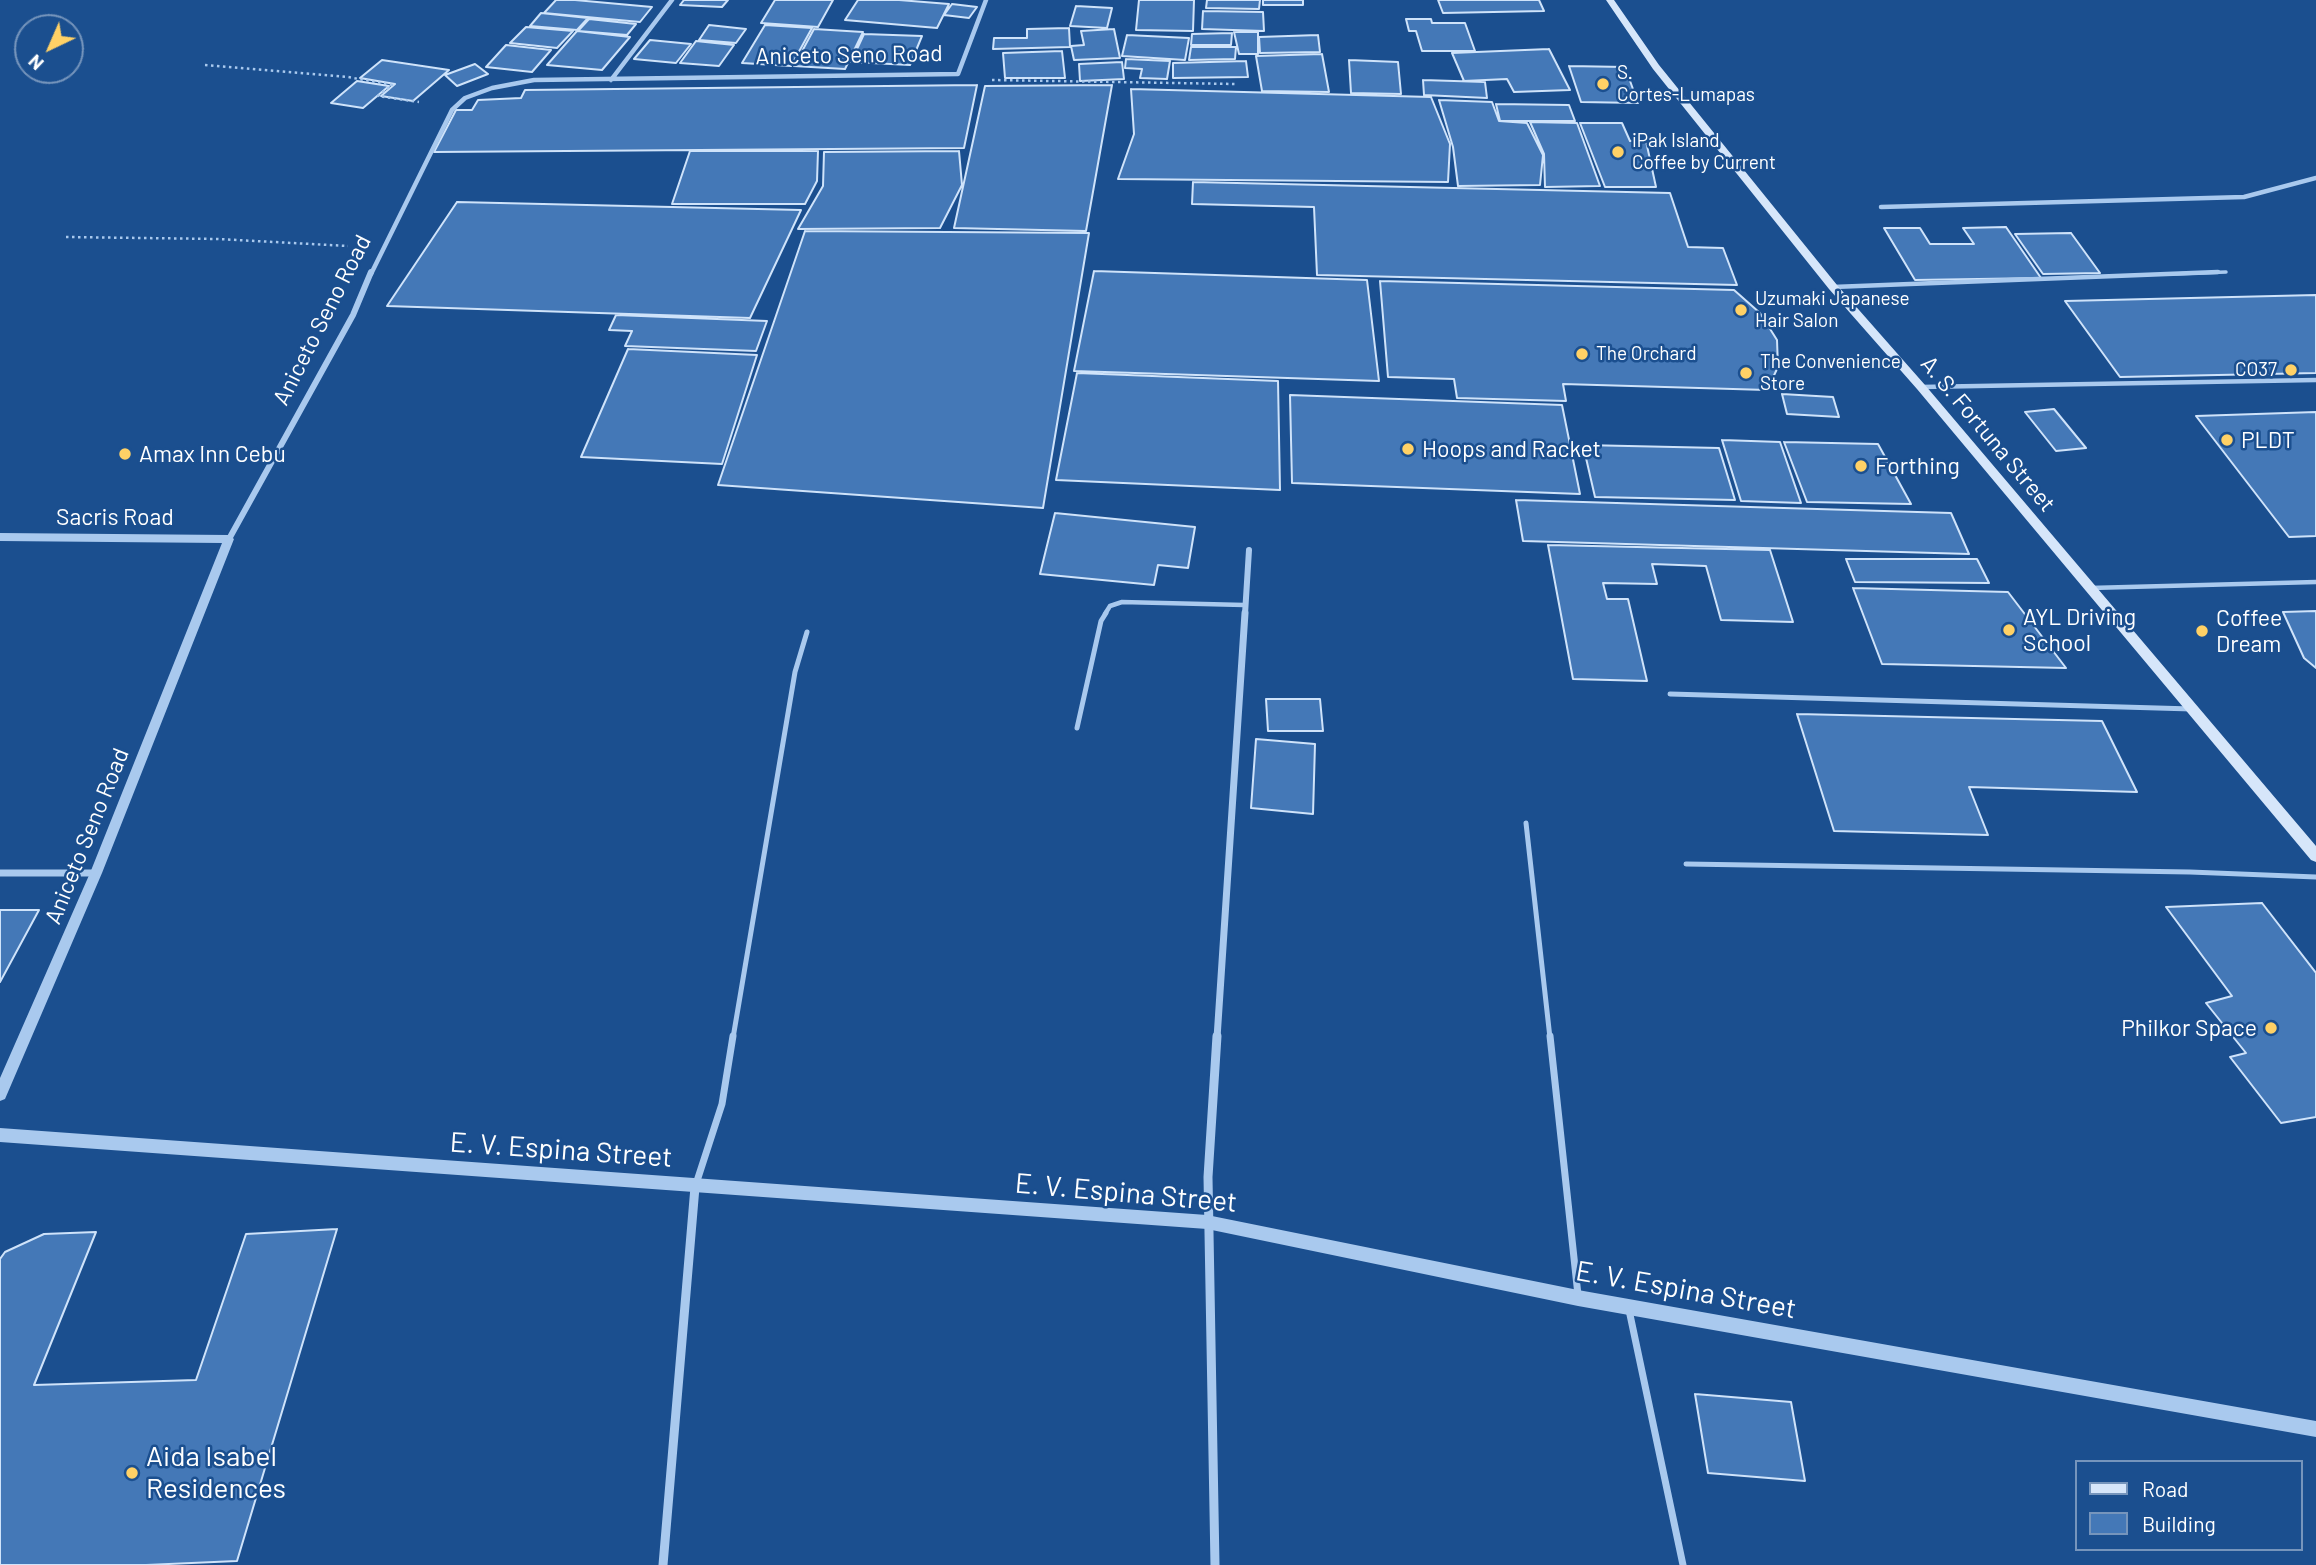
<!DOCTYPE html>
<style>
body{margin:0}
#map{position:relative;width:2316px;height:1565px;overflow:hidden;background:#1b4f8f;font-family:Barlow,sans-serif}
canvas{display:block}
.legend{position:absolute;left:2075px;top:1460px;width:228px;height:91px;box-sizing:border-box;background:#1b4f8f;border:2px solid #7695bc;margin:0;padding:9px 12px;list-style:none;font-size:21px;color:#fff}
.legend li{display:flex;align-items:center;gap:14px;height:35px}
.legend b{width:35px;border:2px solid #7695bc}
.north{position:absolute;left:14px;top:14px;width:70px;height:70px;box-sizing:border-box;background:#1b4f8f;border:2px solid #7695bc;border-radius:50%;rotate:224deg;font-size:19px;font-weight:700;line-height:28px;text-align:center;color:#fff}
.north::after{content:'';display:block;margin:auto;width:24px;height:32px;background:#ffd166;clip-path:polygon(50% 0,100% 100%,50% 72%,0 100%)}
</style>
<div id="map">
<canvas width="2316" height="1565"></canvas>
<ul class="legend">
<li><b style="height:9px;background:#d6e6fa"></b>Road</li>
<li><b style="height:19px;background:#4478b7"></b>Building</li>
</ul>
<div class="north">N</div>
</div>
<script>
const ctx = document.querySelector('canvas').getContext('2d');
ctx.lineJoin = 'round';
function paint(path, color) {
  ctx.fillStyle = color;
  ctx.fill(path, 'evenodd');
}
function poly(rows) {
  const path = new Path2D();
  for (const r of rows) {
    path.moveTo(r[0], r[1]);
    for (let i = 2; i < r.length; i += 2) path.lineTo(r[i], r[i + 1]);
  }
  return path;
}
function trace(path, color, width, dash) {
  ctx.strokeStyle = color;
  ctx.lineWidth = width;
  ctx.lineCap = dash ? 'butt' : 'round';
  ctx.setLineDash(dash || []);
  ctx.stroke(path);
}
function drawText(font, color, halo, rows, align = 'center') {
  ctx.font = font + ' Barlow,sans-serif';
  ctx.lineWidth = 5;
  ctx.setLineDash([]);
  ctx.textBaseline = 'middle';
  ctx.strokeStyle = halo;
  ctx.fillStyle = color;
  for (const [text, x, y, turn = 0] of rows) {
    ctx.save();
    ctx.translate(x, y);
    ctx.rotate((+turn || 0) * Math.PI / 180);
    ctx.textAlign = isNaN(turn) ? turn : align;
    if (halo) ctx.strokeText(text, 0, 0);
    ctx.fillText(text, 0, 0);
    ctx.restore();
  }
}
const building = poly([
 [556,0,575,0,652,7,640,22,544,13,556,0],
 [684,0,728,0,722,7,680,5,684,0],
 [775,0,833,0,818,27,761,23,775,0],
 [858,0,899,0,949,4,937,28,845,20,858,0],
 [1139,0,1194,0,1193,31,1136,30,1139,0],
 [1207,0,1260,0,1259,9,1206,8,1207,0],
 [1263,0,1303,0,1303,5,1263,5,1263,0],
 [1438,0,1539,0,1544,11,1443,13,1438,0],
 [952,4,977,7,969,18,944,15,952,4],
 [1076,6,1112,8,1107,28,1070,26,1076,6],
 [1203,11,1263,12,1264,31,1202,29,1203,11],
 [541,13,588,18,577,30,530,26,541,13],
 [589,19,636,24,627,35,578,31,589,19],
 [1406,19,1431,19,1432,23,1465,23,1475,51,1422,51,1416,31,1409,31,1406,19],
 [709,25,746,29,736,43,699,40,709,25],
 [765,25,812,28,791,66,742,63,765,25],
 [526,27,573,31,557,48,510,43,526,27],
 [1069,28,1070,47,993,49,994,38,1027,38,1027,29,1069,28],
 [814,29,863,32,845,69,794,66,814,29],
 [1114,29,1120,58,1074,60,1071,46,1084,45,1081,31,1114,29],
 [577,31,630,37,602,70,547,65,577,31],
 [1234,32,1258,32,1258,54,1239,54,1234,32],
 [1232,33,1231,45,1191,45,1192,34,1232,33],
 [864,34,922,36,910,65,851,62,864,34],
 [1127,35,1189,38,1185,60,1122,56,1127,35],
 [1318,35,1320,52,1260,53,1259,37,1318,35],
 [650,40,691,44,676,63,634,59,650,40],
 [696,41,734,45,719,66,680,63,696,41],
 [506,45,551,50,532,72,486,67,506,45],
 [1191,47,1236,47,1235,59,1189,60,1191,47],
 [1549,49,1570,90,1514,92,1507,79,1464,81,1452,53,1549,49],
 [1062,51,1065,78,1005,78,1003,53,1062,51],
 [1322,54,1329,92,1262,91,1256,56,1322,54],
 [1126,59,1170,61,1167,79,1140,78,1142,69,1125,68,1126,59],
 [382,60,449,70,413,101,381,96,395,84,360,78,382,60],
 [1349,60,1398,62,1401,94,1351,93,1349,60],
 [1246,61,1248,77,1173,78,1173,63,1246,61],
 [1122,62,1124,79,1080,81,1079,64,1122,62],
 [475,64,488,74,457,86,445,75,475,64],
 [1569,66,1625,67,1638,103,1581,102,1569,66],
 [1423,80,1485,82,1487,98,1424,95,1423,80],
 [357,81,389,86,363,108,331,103,357,81],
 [977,85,964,148,434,152,456,110,472,110,478,100,521,98,525,90,977,85],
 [1112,85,1086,231,954,228,985,86,1112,85],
 [1131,89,1431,97,1450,144,1448,182,1118,179,1134,134,1131,89],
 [1439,100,1492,102,1499,121,1527,123,1543,155,1540,185,1458,186,1453,147,1439,100],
 [1496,104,1569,105,1575,121,1500,121,1496,104],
 [1530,122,1577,123,1600,186,1545,187,1544,154,1530,122],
 [1580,123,1622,123,1630,141,1646,141,1656,187,1605,187,1580,123],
 [690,151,818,151,817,181,805,204,672,204,690,151],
 [959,151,962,185,940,228,798,229,823,186,824,152,959,151],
 [1193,182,1670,193,1688,247,1723,248,1737,285,1317,275,1314,207,1192,204,1193,182],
 [457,202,801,210,750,318,387,306,457,202],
 [2006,227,2041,278,1915,280,1884,228,1920,228,1930,244,1974,244,1963,228,2006,227],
 [805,231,1089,233,1043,508,718,485,805,231],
 [2071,233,2100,273,2043,274,2015,234,2071,233],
 [1094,271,1367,280,1379,381,1074,371,1094,271],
 [1380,281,1734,290,1760,313,1777,340,1778,367,1767,390,1563,384,1566,401,1457,398,1454,379,1388,377,1380,281],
 [2316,295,2316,373,2120,377,2065,301,2316,295],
 [616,315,767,321,756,351,625,346,632,331,609,330,616,315],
 [628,349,757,355,722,464,581,457,628,349],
 [1077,373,1278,381,1280,490,1056,480,1077,373],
 [1782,394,1833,397,1839,417,1787,414,1782,394],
 [1290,395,1562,405,1580,494,1292,483,1290,395],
 [2054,409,2086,448,2056,451,2025,412,2054,409],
 [2316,412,2316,536,2289,537,2196,416,2316,412],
 [1722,440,1780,442,1801,503,1741,501,1722,440],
 [1784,442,1878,444,1911,504,1807,502,1784,442],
 [1583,445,1719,448,1735,500,1595,497,1583,445],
 [1516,500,1951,513,1969,554,1523,541,1516,500],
 [1055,513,1195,527,1188,568,1158,565,1154,585,1040,574,1055,513],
 [1548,545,1770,550,1793,622,1721,620,1706,566,1652,564,1657,584,1603,583,1607,599,1628,599,1647,681,1573,679,1548,545],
 [1846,559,1977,559,1989,583,1855,582,1846,559],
 [1853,588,2008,592,2066,668,1882,664,1853,588],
 [2316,611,2316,668,2304,658,2283,612,2316,611],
 [1266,699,1320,699,1323,731,1268,731,1266,699],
 [1797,714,2102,721,2137,792,1969,787,1988,835,1834,831,1797,714],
 [1256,739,1315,744,1313,814,1251,808,1256,739],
 [2262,903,2316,973,2316,1117,2281,1123,2230,1057,2246,1053,2206,1003,2232,996,2166,907,2262,903],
 [0,910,39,910,0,982,0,910],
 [337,1229,237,1561,146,1565,0,1565,0,1259,5,1252,44,1234,96,1232,34,1385,196,1380,246,1234,337,1229],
 [1695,1394,1791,1402,1805,1481,1708,1473,1695,1394]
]);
const path = poly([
 [205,65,348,77,392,85,378,96,419,102],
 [992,80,1236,84],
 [66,237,218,239,348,246]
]);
const serviceFar3 = poly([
 [2172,274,2226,272]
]);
const serviceFar2 = poly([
 [1833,287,2218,272],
 [1921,387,2316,380],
 [2090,588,2316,582],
 [1105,614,1110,606,1122,602,1244,605]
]);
const serviceFar1 = poly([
 [1670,694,2192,709],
 [1077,728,1101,621,1106,613],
 [1526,823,1550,1038],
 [1686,864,2190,872,2316,877],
 [733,1038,795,672,807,632]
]);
const service = poly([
 [1550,1036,1578,1295],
 [696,1184,722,1104,733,1036],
 [1629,1310,1683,1565]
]);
const minorFar3 = poly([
 [611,80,672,0],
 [1881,207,2244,197,2316,178],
 [371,274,452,110,465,98,492,88,534,80,958,74,986,0]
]);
const minorFar2 = poly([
 [229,539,353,315,371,272],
 [1245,614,1249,550]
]);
const minorFar1 = poly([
 [0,873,96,873],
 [1217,1038,1245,613]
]);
const minor = poly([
 [663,1565,695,1187],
 [1215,1565,1208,1177,1217,1036]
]);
const tertiary = poly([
 [0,533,229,535,234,539,102,873,5,1099,0,1101,0,1078,90,873,222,543,0,541,0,533],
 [0,1128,1207,1215,1578,1290,2316,1421,2316,1437,1578,1306,1207,1229,0,1142,0,1128]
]);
const secondary = poly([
 [1606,0,1614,0,1659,65,1837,285,1925,385,2316,846,2316,862,2311,860,1917,389,1829,289,1653,69,1606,0]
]);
const markers = [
 [1603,84,7,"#ffd166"],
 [1618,152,7,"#ffd166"],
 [1741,310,7,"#ffd166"],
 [1582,354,7,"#ffd166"],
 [2291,370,7,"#ffd166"],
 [1746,373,7,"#ffd166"],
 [2227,440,7,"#ffd166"],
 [1408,449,7,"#ffd166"],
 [125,454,7,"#ffd166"],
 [1861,466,7,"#ffd166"],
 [2009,630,7,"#ffd166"],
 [2202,631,7,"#ffd166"],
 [2271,1028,7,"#ffd166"],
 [132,1473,7,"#ffd166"]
];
const farPoinames = [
 ["S.",1617,73],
 ["Cortes-Lumapas",1617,95],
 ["iPak Island",1632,141],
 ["Coffee by Current",1632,163],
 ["Uzumaki Japanese",1755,299],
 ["Hair Salon",1755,321],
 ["The Orchard",1596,354],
 ["The Convenience",1760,362],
 ["Store",1760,384],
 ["CO37",2277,370,"right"]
];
const streetNames = [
 ["Aniceto Seno Road",849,55,-1],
 ["Aniceto Seno Road",322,320,-63],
 ["A. S. Fortuna Street",1988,434,50],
 ["Sacris Road",115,517],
 ["Aniceto Seno Road",87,836,-68]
];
const poiNames = [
 ["PLDT",2241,440],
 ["Hoops and Racket",1422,449],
 ["Amax Inn Cebu",139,454],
 ["Forthing",1875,466],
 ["AYL Driving",2023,617],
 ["School",2023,643],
 ["Coffee",2216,618],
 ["Dream",2216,644],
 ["Philkor Space",2257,1028,"right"]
];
const nearStreetnames = [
 ["E. V. Espina Street",561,1150,4],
 ["E. V. Espina Street",1126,1193,5],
 ["E. V. Espina Street",1686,1290,10]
];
const nearPoinames = [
 ["Aida Isabel",146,1457],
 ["Residences",146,1489]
];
paint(building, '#4478b7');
trace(building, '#cfe3fa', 2);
trace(path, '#a9c9ee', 2.5, [2.5, 3.5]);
trace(serviceFar3, '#a9c9ee', 3.5);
trace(serviceFar2, '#a9c9ee', 4.5);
trace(serviceFar1, '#a9c9ee', 5);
trace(service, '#a9c9ee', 7);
trace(minorFar3, '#a9c9ee', 4.5);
trace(minorFar2, '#a9c9ee', 6);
trace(minorFar1, '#a9c9ee', 7);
trace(minor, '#a9c9ee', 9);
paint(tertiary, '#a9c9ee');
paint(secondary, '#d6e6fa');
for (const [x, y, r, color] of markers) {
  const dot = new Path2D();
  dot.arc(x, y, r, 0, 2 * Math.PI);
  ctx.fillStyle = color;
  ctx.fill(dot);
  trace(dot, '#1b4f8f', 2.5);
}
drawText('19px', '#fff', '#1b4f8f', farPoinames, 'left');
drawText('23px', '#fff', '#1b4f8f', streetNames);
drawText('23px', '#fff', '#1b4f8f', poiNames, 'left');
drawText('28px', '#fff', '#1b4f8f', nearStreetnames);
drawText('28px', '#fff', '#1b4f8f', nearPoinames, 'left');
</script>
